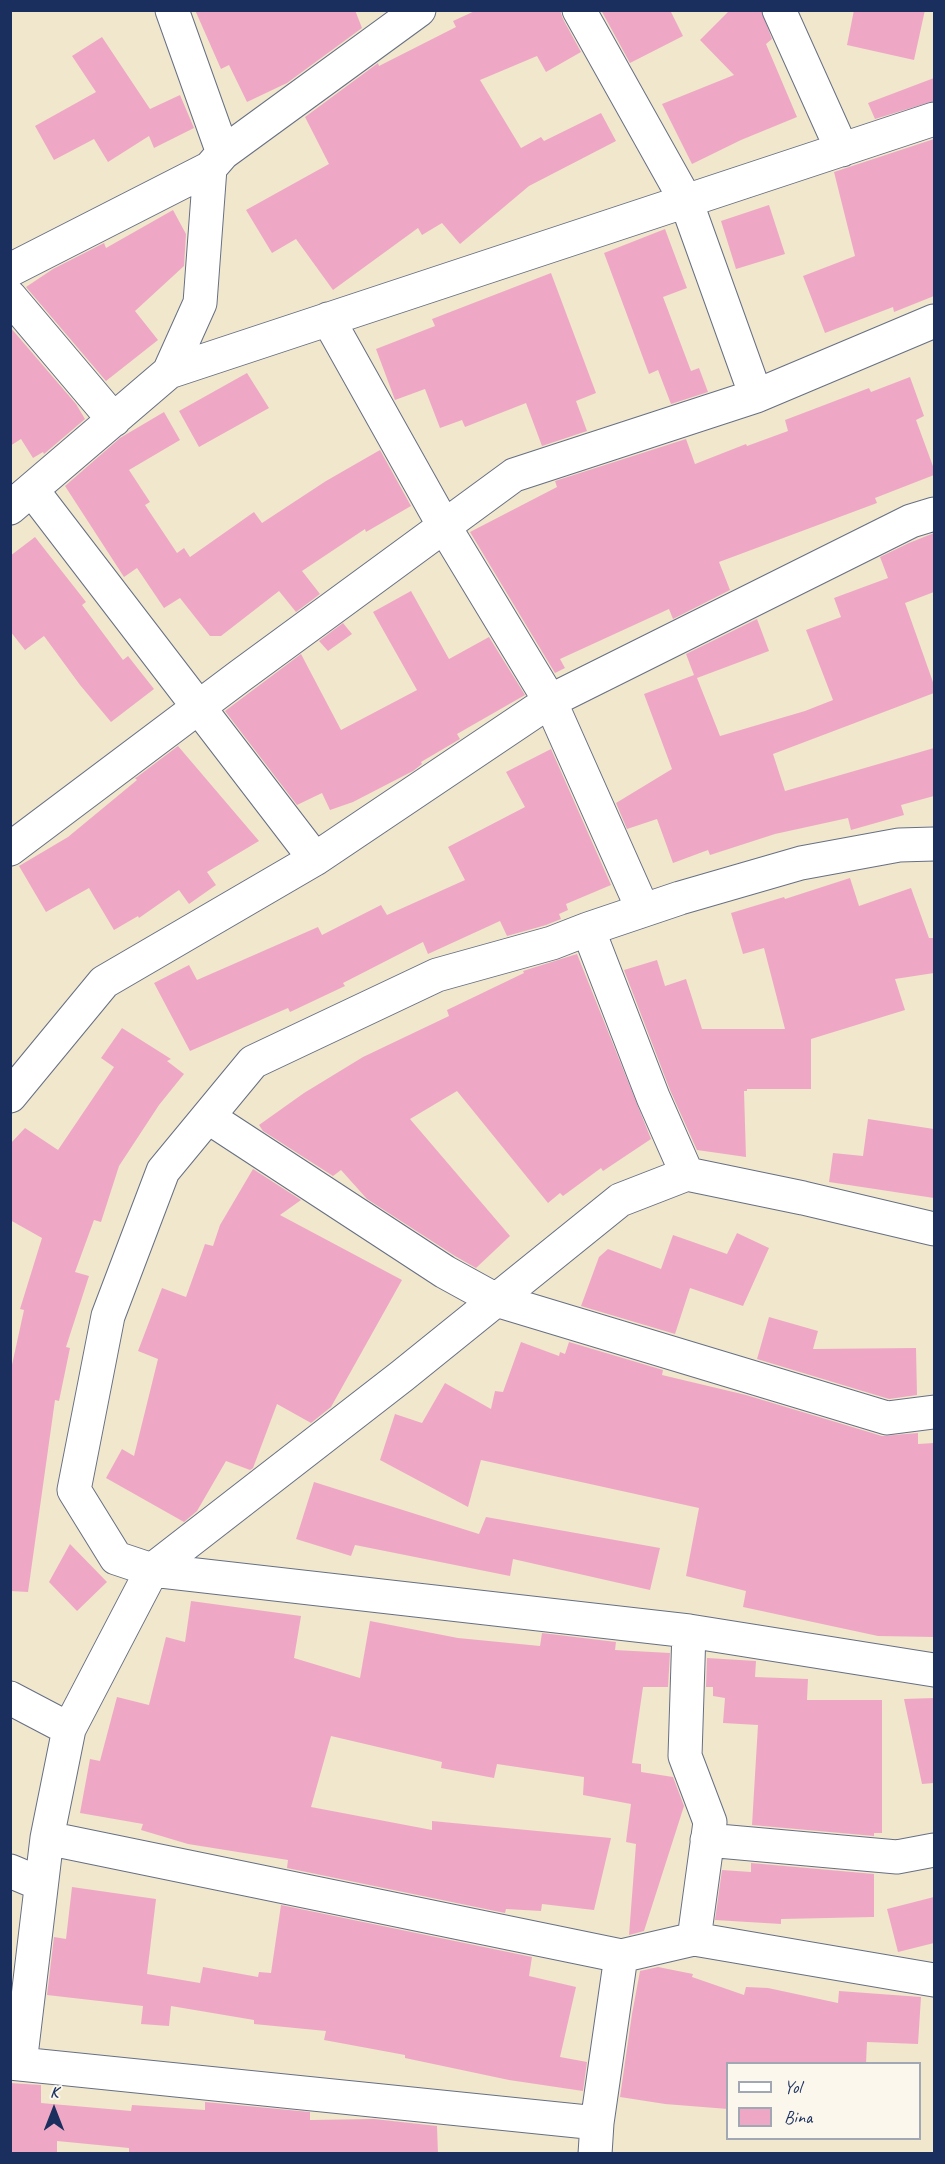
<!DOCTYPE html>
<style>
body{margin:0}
#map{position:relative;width:945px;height:2164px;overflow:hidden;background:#f1e7cc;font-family:Caveat,sans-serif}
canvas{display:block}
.frame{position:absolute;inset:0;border:12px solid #1b2f5e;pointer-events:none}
.legend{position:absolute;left:726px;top:2062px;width:195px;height:78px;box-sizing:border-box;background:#fbf7ec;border:2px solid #a1a7b3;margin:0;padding:8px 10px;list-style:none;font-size:18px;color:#1b2f5e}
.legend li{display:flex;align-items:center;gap:12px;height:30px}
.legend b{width:30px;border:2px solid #a1a7b3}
.north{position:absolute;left:24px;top:2080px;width:60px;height:60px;-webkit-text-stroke:4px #fbf7ec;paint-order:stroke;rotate:0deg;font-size:16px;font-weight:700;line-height:24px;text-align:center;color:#1b2f5e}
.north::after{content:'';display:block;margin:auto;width:21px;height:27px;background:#1b2f5e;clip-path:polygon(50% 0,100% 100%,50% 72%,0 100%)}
</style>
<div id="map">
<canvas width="945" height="2164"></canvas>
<div class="frame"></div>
<ul class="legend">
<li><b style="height:8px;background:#fff"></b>Yol</li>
<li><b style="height:16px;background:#eea8c6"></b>Bina</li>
</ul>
<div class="north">K</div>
</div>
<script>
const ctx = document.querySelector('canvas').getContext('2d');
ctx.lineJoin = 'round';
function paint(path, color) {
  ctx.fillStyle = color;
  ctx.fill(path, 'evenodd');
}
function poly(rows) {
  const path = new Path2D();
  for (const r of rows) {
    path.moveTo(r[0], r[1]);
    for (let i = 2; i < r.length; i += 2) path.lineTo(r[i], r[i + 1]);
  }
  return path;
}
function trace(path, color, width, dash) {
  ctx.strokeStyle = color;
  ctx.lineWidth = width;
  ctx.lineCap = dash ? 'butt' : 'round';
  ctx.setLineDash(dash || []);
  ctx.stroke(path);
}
const building = poly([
 [195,10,355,10,362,28,287,83,247,102,229,65,221,69],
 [477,10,560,10,563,19,581,52,546,72,537,56,480,80,521,148,541,137,544,141,601,113,616,141,529,186,460,244,442,223,422,235,418,228,333,290,296,239,272,253,246,210,329,164,305,117,378,63,379,66,456,27,453,21],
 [601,10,670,10,683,36,630,63],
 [730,10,761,10,772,39,766,44,797,117,741,140,692,164,662,104,734,75,700,40],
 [854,10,925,10,914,60,847,45],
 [102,37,150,109,180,95,194,128,154,148,149,136,108,162,94,139,54,160,35,126,96,92,72,56],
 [934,78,934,101,875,119,868,103],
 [934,139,934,296,894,312,893,307,825,333,803,276,855,256,834,172],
 [769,205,785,254,736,269,721,221],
 [173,210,186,234,184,266,135,311,158,340,106,381,26,287,53,269,104,243,106,248],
 [665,229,687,288,663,297,691,371,699,368,708,392,671,404,658,370,649,374,604,253],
 [551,273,596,393,576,401,587,431,542,446,526,403,465,427,462,420,440,428,425,389,395,400,376,349,435,326,432,319],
 [10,327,76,404,85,419,44,454,43,452,33,458,21,439,10,446],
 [247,373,269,408,199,447,179,411],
 [910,377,924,416,916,420,934,469,934,475,875,498,877,503,719,562,730,590,673,619,669,609,560,659,565,668,555,673,470,532,557,487,555,481,686,439,695,464,746,444,747,446,788,431,785,420,869,388,871,392],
 [164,412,180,440,129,470,150,502,145,505,177,553,184,548,190,557,254,512,262,523,326,481,380,450,411,506,366,532,365,529,302,571,320,594,296,612,279,591,221,636,210,636,180,598,164,608,137,568,124,577,65,486,120,438],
 [934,533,934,592,905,603,934,685,934,693,773,754,785,791,934,748,934,796,901,805,904,815,851,830,848,818,775,834,710,855,708,850,673,863,657,819,627,829,616,803,672,769,644,694,694,675,686,654,757,619,769,651,697,678,720,736,805,711,833,700,806,630,841,617,834,598,888,578,880,557,909,543],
 [35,537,86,602,82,605,123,660,128,656,154,689,111,722,80,685,44,636,25,650,10,631,10,556],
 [411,591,449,659,489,637,525,695,457,734,460,739,421,762,422,764,413,771,353,802,330,810,322,793,297,805,225,711,301,654,341,730,417,690,373,612],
 [343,623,352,634,328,651,319,641],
 [178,746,259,841,207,872,216,885,189,904,179,890,139,918,138,916,114,930,89,888,46,912,19,866,68,837,137,780,135,778,137,777],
 [551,749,611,885,566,904,568,910,559,914,561,919,546,925,507,936,500,921,428,954,423,942,343,983,345,986,290,1012,288,1008,190,1051,154,983,189,965,197,980,318,927,322,935,381,905,387,915,465,880,448,847,525,807,506,772],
 [850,878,859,906,911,888,929,938,934,938,934,973,895,979,905,1010,811,1039,811,1089,747,1089,747,1091,744,1091,746,1157,697,1150,670,1090,624,970,657,960,665,986,686,979,702,1029,785,1029,764,948,743,954,731,913,784,897,785,899],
 [577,954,651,1139,603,1171,601,1168,563,1196,560,1193,548,1203,457,1091,410,1119,510,1236,476,1268,455,1256,367,1199,341,1170,333,1176,263,1131,259,1125,304,1093,363,1057,449,1016,447,1010,524,973,523,971],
 [122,1028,171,1059,167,1061,184,1074,159,1105,119,1166,101,1222,94,1220,75,1272,89,1276,66,1347,70,1348,59,1401,55,1400,28,1592,10,1591,10,1374,24,1310,20,1309,42,1238,10,1220,10,1144,25,1128,58,1150,114,1067,101,1058],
 [868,1119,934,1129,934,1198,829,1182,833,1153,863,1156],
 [253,1169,301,1200,280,1215,402,1280,331,1407,311,1423,277,1404,253,1468,250,1470,226,1461,197,1511,184,1522,106,1478,122,1449,134,1456,158,1359,138,1351,162,1288,186,1297,205,1244,213,1246,220,1225],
 [737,1233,769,1248,743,1306,690,1288,675,1334,581,1306,599,1257,608,1249,661,1269,673,1235,727,1254],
 [769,1317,818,1331,813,1349,916,1348,917,1395,889,1399,757,1359],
 [521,1342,559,1356,560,1352,565,1354,569,1342,663,1370,662,1375,746,1395,882,1436,918,1433,918,1444,934,1443,934,1637,878,1636,743,1607,746,1591,686,1576,699,1508,481,1460,468,1507,380,1460,395,1414,422,1423,445,1383,491,1409,495,1391,503,1392],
 [314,1482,479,1534,486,1517,660,1548,650,1590,513,1559,510,1576,355,1545,351,1556,296,1539],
 [70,1544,107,1582,77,1611,49,1582],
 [191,1601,301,1616,294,1658,360,1678,370,1621,458,1638,540,1646,542,1633,616,1642,615,1650,670,1653,668,1687,643,1687,632,1763,641,1764,641,1772,673,1777,684,1806,644,1931,629,1935,636,1844,626,1842,631,1804,583,1795,584,1777,497,1764,494,1778,441,1768,442,1762,331,1736,311,1807,432,1830,432,1821,611,1838,594,1910,542,1904,541,1911,506,1909,505,1913,287,1868,288,1860,188,1844,141,1830,143,1824,80,1813,90,1759,100,1761,117,1697,149,1705,166,1637,185,1642],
 [707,1658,756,1661,755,1677,808,1679,807,1700,882,1700,882,1833,874,1833,874,1836,752,1825,758,1725,723,1723,725,1698,713,1696,713,1687,706,1687],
 [934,1698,934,1783,922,1784,904,1699],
 [751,1863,874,1874,874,1917,781,1919,781,1924,715,1920,722,1870,751,1872],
 [72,1887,156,1899,147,1974,200,1983,203,1967,258,1977,259,1972,271,1973,281,1905,532,1957,529,1976,576,1987,560,2057,587,2062,583,2091,509,2080,405,2058,405,2055,324,2040,326,2031,254,2024,254,2020,171,2006,169,2026,141,2024,143,2006,47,1995,54,1937,66,1939],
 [934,1897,934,1943,898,1952,887,1909],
 [658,1967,693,1974,692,1977,744,1995,746,1987,768,1988,838,2003,839,1991,921,1997,918,2044,867,2042,866,2064,728,2064,728,2109,665,2104,620,2097,632,2014,640,1971],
 [10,2083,41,2085,41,2103,131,2111,132,2105,205,2110,205,2102,310,2112,310,2120,374,2119,437,2126,438,2154,129,2154,129,2148,57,2141,57,2154,10,2154]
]);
const minor = poly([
 [172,10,223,153],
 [579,10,686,201,756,396],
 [779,10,842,150],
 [10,270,210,168,223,153,419,10],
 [10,297,114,420],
 [328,319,444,526,550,701,643,910],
 [169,372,934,119],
 [32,490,315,859],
 [10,508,169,372,200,303,210,168],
 [10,849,240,676,514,475,756,396,934,321],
 [588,929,653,1097,687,1174],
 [10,1096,104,982,315,859,550,701,911,521,934,514],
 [208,1117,445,1272,496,1300,887,1418,934,1412],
 [689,1631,152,1570,116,1558,74,1490,108,1316,163,1171,253,1062,437,975,552,943,588,929,680,898,801,863,899,845,934,844],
 [10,1698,69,1729],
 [47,1838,621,1956],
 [707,1840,897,1857,934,1850],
 [10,1871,41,1884],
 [694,1939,934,1980],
 [10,2063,597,2123,621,1956,694,1939,710,1822,685,1756,689,1631,934,1670],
 [20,2064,47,1838,69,1729,152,1570,402,1376,620,1200,687,1174,803,1198,934,1229],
 [595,2154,597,2123]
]);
paint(building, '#eea8c6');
trace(minor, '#666f84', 35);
trace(minor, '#fff', 33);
</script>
